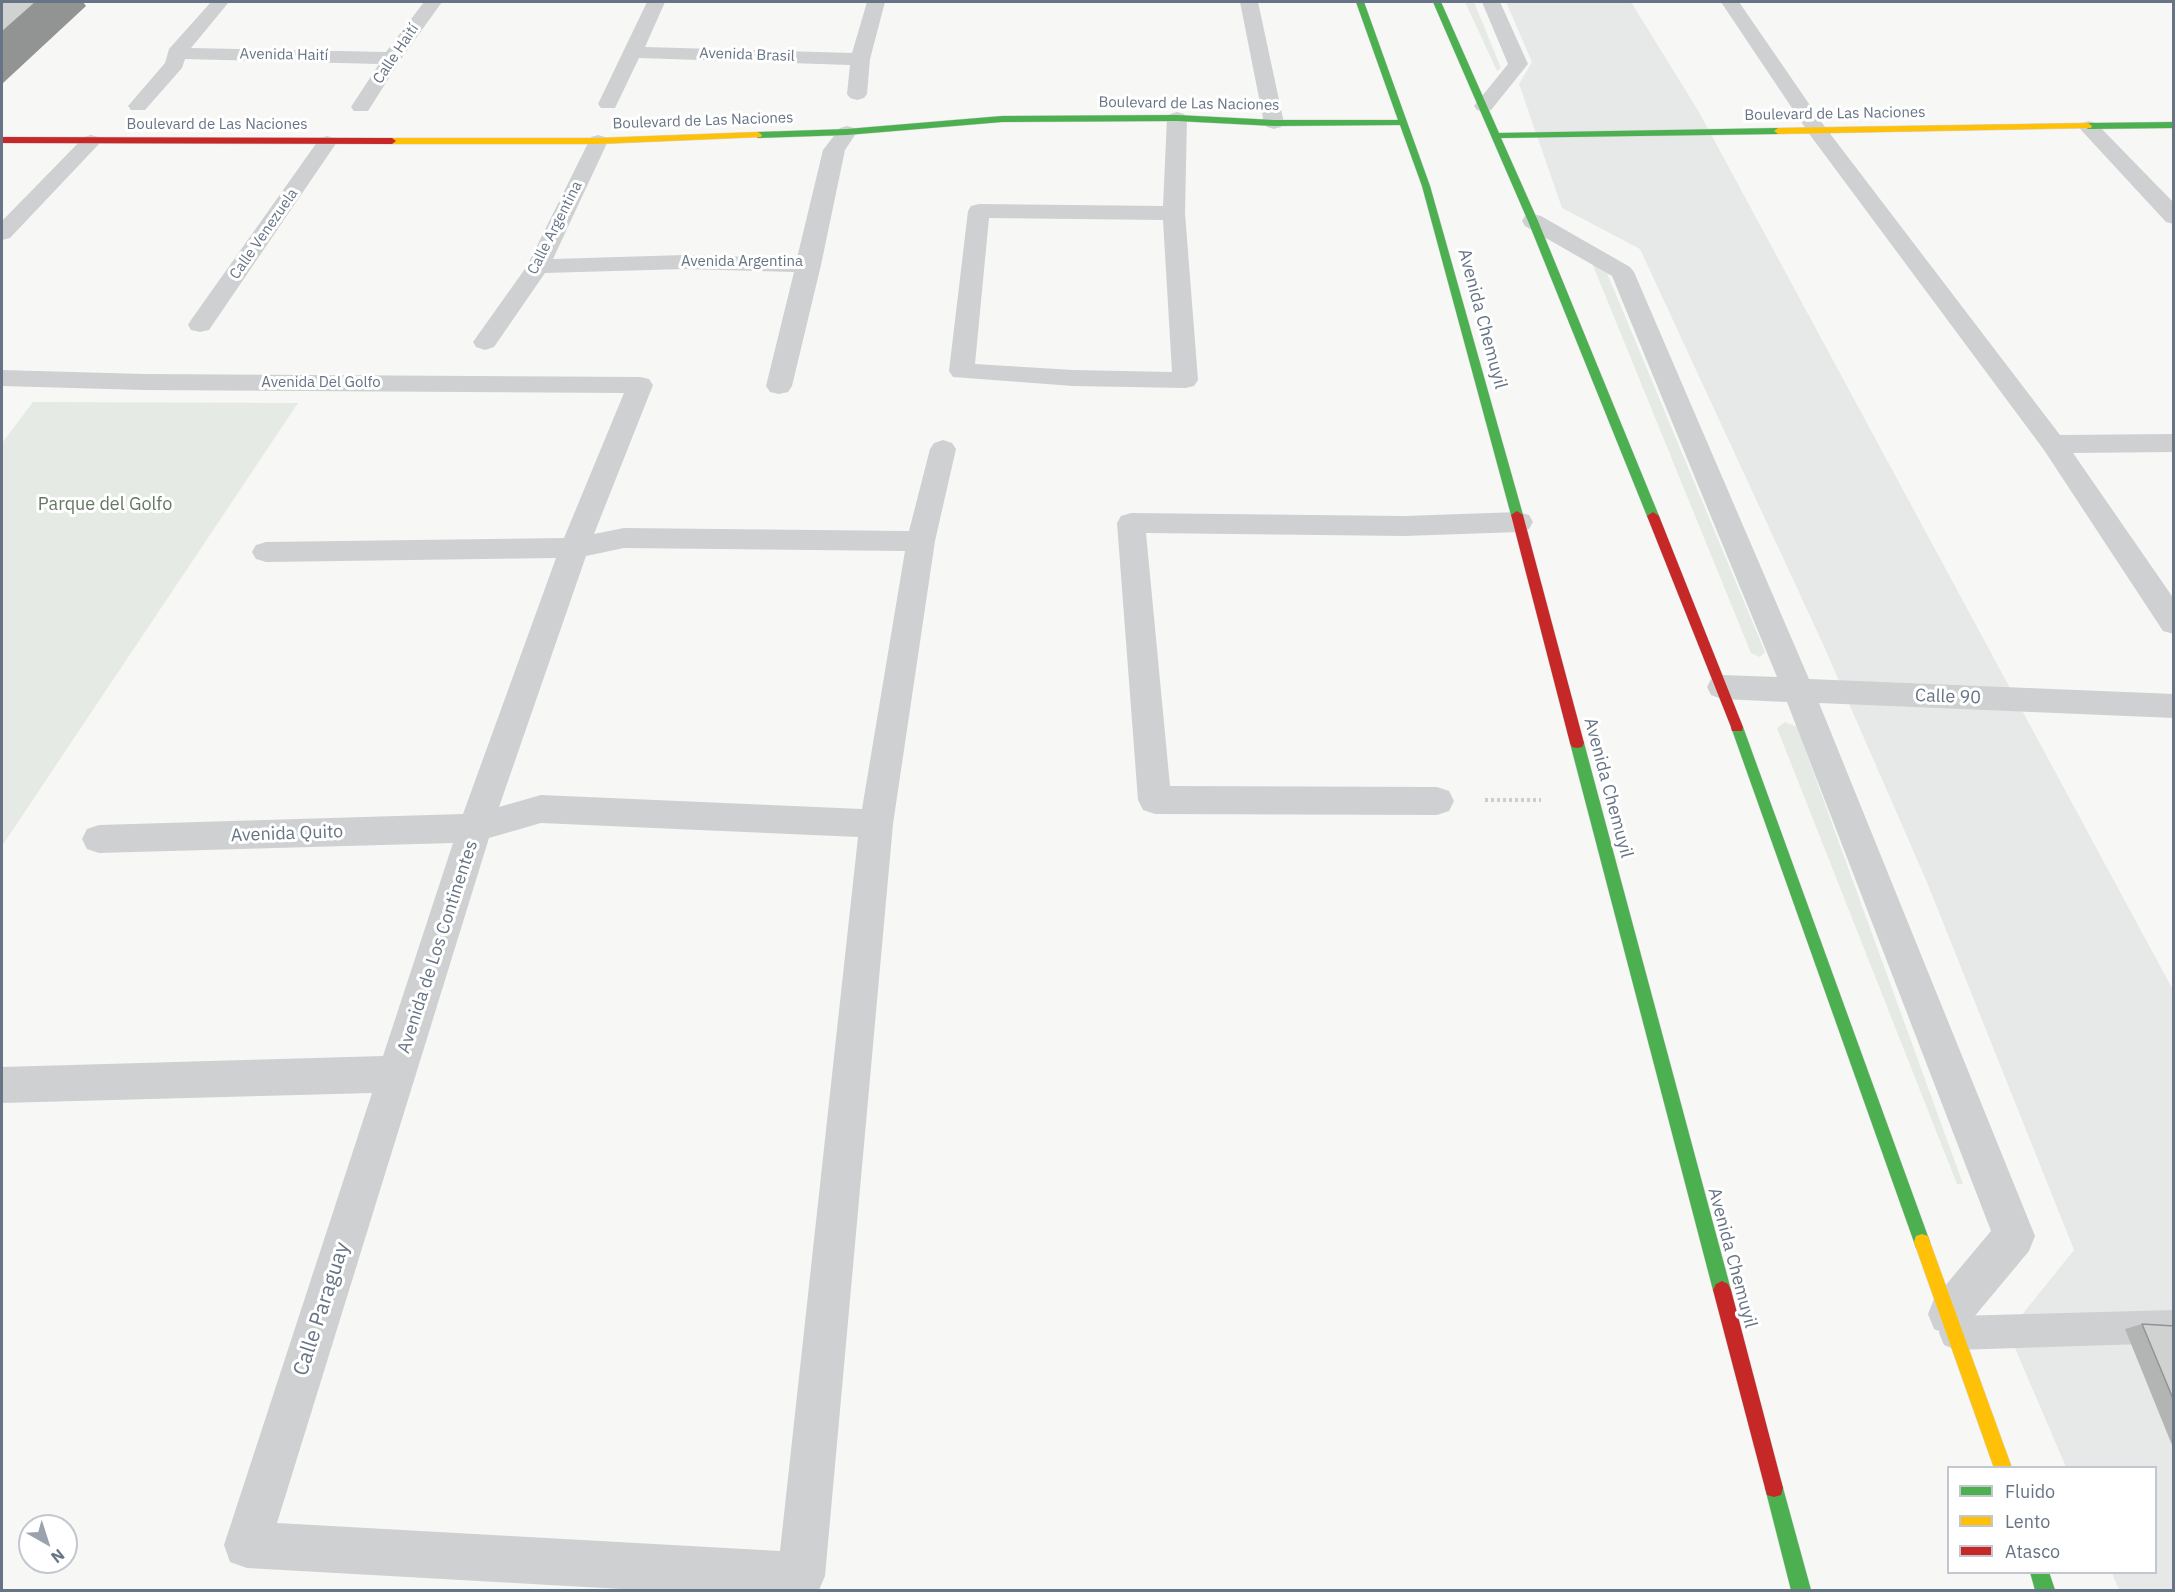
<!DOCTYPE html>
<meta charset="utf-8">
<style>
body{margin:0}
#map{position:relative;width:2175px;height:1592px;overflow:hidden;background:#f7f7f6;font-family:"IBM Plex Sans",sans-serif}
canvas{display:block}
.frame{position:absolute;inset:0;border:3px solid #677486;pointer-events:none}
.legend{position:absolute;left:1947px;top:1466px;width:210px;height:108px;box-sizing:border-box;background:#fff;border:2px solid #c2c7cf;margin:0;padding:8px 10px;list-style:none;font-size:18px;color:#677486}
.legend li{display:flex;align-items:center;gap:12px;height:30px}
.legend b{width:30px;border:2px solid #c2c7cf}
.north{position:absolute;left:18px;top:1514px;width:60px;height:60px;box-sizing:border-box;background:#fff;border:2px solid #c2c7cf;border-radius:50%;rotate:141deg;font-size:16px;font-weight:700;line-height:24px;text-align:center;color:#677486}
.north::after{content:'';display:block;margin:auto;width:21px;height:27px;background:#99a2ad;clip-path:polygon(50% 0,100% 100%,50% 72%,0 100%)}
</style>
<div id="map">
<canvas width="2175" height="1592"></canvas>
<div class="frame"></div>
<ul class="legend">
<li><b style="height:8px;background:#4caf50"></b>Fluido</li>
<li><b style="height:8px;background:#ffc107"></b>Lento</li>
<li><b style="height:8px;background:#c62828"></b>Atasco</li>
</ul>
<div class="north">N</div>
</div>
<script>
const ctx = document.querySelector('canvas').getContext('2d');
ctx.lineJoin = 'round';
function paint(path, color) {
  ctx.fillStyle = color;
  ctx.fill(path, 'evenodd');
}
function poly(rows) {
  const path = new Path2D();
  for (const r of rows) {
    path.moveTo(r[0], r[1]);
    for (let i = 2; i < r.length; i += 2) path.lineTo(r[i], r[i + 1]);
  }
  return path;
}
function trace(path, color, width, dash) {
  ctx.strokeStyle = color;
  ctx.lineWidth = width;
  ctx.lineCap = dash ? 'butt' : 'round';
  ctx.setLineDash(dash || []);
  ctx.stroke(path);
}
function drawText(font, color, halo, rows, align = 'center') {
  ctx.font = font + ' "IBM Plex Sans",sans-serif';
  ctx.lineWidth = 6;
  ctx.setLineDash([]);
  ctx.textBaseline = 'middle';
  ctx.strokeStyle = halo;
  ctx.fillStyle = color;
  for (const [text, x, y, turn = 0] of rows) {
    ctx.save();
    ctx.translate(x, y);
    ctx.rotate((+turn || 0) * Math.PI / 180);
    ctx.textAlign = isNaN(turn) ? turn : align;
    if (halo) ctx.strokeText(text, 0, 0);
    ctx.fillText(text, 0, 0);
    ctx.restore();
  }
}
const built = poly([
 [1506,2,1631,2,1699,112,2173,990,2173,1590,2119,1590,2112,1573,2156,1572,2156,1468,2066,1467,2008,1332,2074,1250,1926,880,1822,642,1640,249,1562,208,1519,84,1532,62]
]);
const green = poly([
 [1465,2,1474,2,1501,68,1497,71],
 [1592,263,1607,273,1765,652,1760,657,1751,653],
 [33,402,298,403,2,846,2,443],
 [1785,722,1797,727,1963,1184,1957,1184,1777,728]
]);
const path = poly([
 [1485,800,1541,800]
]);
const lane = poly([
 [2174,1310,2174,1343,1956,1350,1944,1345,1939,1333,1944,1321,1956,1316,2174,1310]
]);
const street = poly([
 [211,2,229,2,191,48,386,52,424,2,442,2,401,59,368,111,354,111,351,107,379,64,185,59,182,68,145,110,131,110,128,106,165,63,169,49,211,2],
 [647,2,665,2,645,47,852,53,867,2,885,2,870,59,867,94,864,98,857,100,850,98,847,94,850,65,639,58,615,108,601,108,598,104,647,2],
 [1240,2,1258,2,1284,123,1281,127,1274,129,1267,127,1264,123,1240,2],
 [1482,2,1500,2,1528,64,1491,110,1484,112,1477,110,1474,106,1508,64,1482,2],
 [1721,2,1739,2,1825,127,2060,435,2174,434,2174,452,2073,453,2174,599,2174,634,2163,631,2044,450,1810,135,1721,2],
 [1177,112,1184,114,1187,118,1185,213,1198,380,1194,386,1185,388,1073,386,953,377,949,371,968,211,971,206,979,204,1163,206,1167,118,1170,114,1177,112],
 [989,218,1163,220,1172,372,1073,370,975,364,989,218],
 [2089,121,2096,123,2174,203,2174,224,2166,222,2082,131,2079,127,2082,123,2089,121],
 [847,126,854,128,857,132,845,150,821,265,792,386,788,392,779,394,770,392,766,386,794,272,684,269,545,273,494,347,485,350,476,347,473,342,527,266,591,137,598,135,605,137,608,141,553,259,684,255,797,258,823,150,840,128,847,126],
 [91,135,98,137,101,141,98,145,10,238,2,240,2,221,84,137,91,135],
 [327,136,334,138,337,142,209,330,200,332,191,330,188,325,191,320,320,138,327,136],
 [1533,214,1541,216,1630,267,1634,272,1809,679,2174,694,2174,718,1819,703,2035,1236,2029,1251,1964,1329,1949,1335,1934,1329,1928,1314,1934,1299,1991,1231,1787,702,1722,699,1711,695,1707,687,1711,679,1722,675,1777,677,1612,276,1525,226,1522,221,1525,216,1533,214],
 [2,370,144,374,640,377,649,379,653,385,594,534,624,528,909,531,930,449,934,443,943,440,952,443,956,449,935,541,893,824,825,1576,819,1590,639,1590,247,1568,230,1562,224,1545,372,1093,2,1103,2,1067,383,1056,453,843,99,853,87,849,82,839,87,829,99,825,463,814,556,558,266,562,256,559,252,552,256,545,266,542,564,538,624,393,144,390,2,386,2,370],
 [624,548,905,551,862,809,541,795,499,807,586,556,624,548],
 [541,823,858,837,780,1551,277,1523,489,838,541,823],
 [1519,512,1529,515,1533,522,1529,529,1519,532,1404,536,1146,533,1170,786,1437,787,1449,791,1454,801,1449,811,1437,815,1155,814,1143,810,1138,800,1117,523,1121,516,1131,513,1404,516,1519,512]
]);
const fast = poly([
 [1356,2,1364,2,1430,186,1523,515,1521,518,1513,518,1511,515,1422,186,1400,125,1274,126,1177,121,1002,122,847,135,758,138,754,135,758,132,847,129,1002,116,1177,115,1274,120,1398,120,1356,2],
 [1433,2,1441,2,1499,133,1778,128,1782,131,1778,134,1501,138,1538,221,1659,516,1657,519,1649,519,1647,516,1528,221,1433,2],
 [2174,122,2174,128,2088,129,2084,126,2088,123,2174,122],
 [1737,722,1743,727,1930,1242,1928,1248,1922,1250,1916,1248,1914,1242,1731,727,1737,722],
 [1577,738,1582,739,1584,743,1731,1290,1728,1296,1722,1299,1716,1296,1713,1290,1570,743,1572,739,1577,738],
 [1774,1479,1781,1481,1783,1488,1811,1590,1791,1590,1765,1488,1767,1481,1774,1479],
 [2030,1572,2049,1572,2055,1590,2035,1590,2030,1572]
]);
const slow = poly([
 [2088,123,2092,126,2091,128,1778,134,1774,131,1778,128,2088,123],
 [758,132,762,135,761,137,598,144,392,144,388,141,392,138,598,138,758,132],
 [1922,1234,1928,1236,1930,1242,2012,1468,1994,1468,1914,1242,1916,1236,1922,1234]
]);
const jam = poly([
 [2,137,392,138,396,141,392,144,2,143,2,137],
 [1517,511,1523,515,1584,743,1582,747,1577,748,1572,747,1570,743,1511,515,1517,511],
 [1653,512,1659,516,1743,727,1742,731,1732,731,1731,727,1647,516,1653,512],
 [1722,1281,1728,1284,1731,1290,1783,1488,1781,1495,1774,1497,1767,1495,1765,1488,1713,1290,1716,1284,1722,1281]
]);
const wall = poly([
 [2142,1324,2174,1326,2174,1450,2125,1329]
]);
const shadedWall = poly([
 [36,2,83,2,86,6,2,84,2,32]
]);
const building = poly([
 [2,2,36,2,2,32,2,2],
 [2142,1324,2174,1326,2174,1401,2142,1324]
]);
const farStreetnames = [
 ["Calle Haití",396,54,-56],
 ["Avenida Haití",284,55,1],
 ["Avenida Brasil",747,55,2],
 ["Boulevard de Las Naciones",1189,104,1],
 ["Boulevard de Las Naciones",1835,114,-1],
 ["Boulevard de Las Naciones",703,121,-2],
 ["Boulevard de Las Naciones",217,125],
 ["Calle Argentina",555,228,-63],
 ["Calle Venezuela",264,234,-55],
 ["Avenida Argentina",742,262],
 ["Avenida Del Golfo",321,383]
];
const streetNames = [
 ["Avenida Chemuyil",1482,319,75],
 ["Calle 90",1948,697,2],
 ["Avenida Chemuyil",1608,788,75],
 ["Avenida Quito",287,834,-2],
 ["Avenida de Los Continentes",438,947,-72],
 ["Avenida Chemuyil",1732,1258,75]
];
const parkNames = [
 ["Parque del Golfo",105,505]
];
const nearStreetnames = [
 ["Calle Paraguay",322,1309,-72]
];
paint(built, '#e7e9e9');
paint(green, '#e6eae4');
trace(fast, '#d4d5d6', 1);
trace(slow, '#d4d5d6', 1);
trace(jam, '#d4d5d6', 1);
trace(path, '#cdcdce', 4, [3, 3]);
paint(lane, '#cfd0d1');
paint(street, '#cfd0d1');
paint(fast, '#4caf50');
paint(slow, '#ffc107');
paint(jam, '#c62828');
paint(wall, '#b3b5b5');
paint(shadedWall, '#929393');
paint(building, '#d0d2d2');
trace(building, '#929393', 1.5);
drawText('15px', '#677486', '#fff', farStreetnames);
drawText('18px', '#677486', '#fff', streetNames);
drawText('18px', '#647862', '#fff', parkNames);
drawText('21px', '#677486', '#fff', nearStreetnames);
</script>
